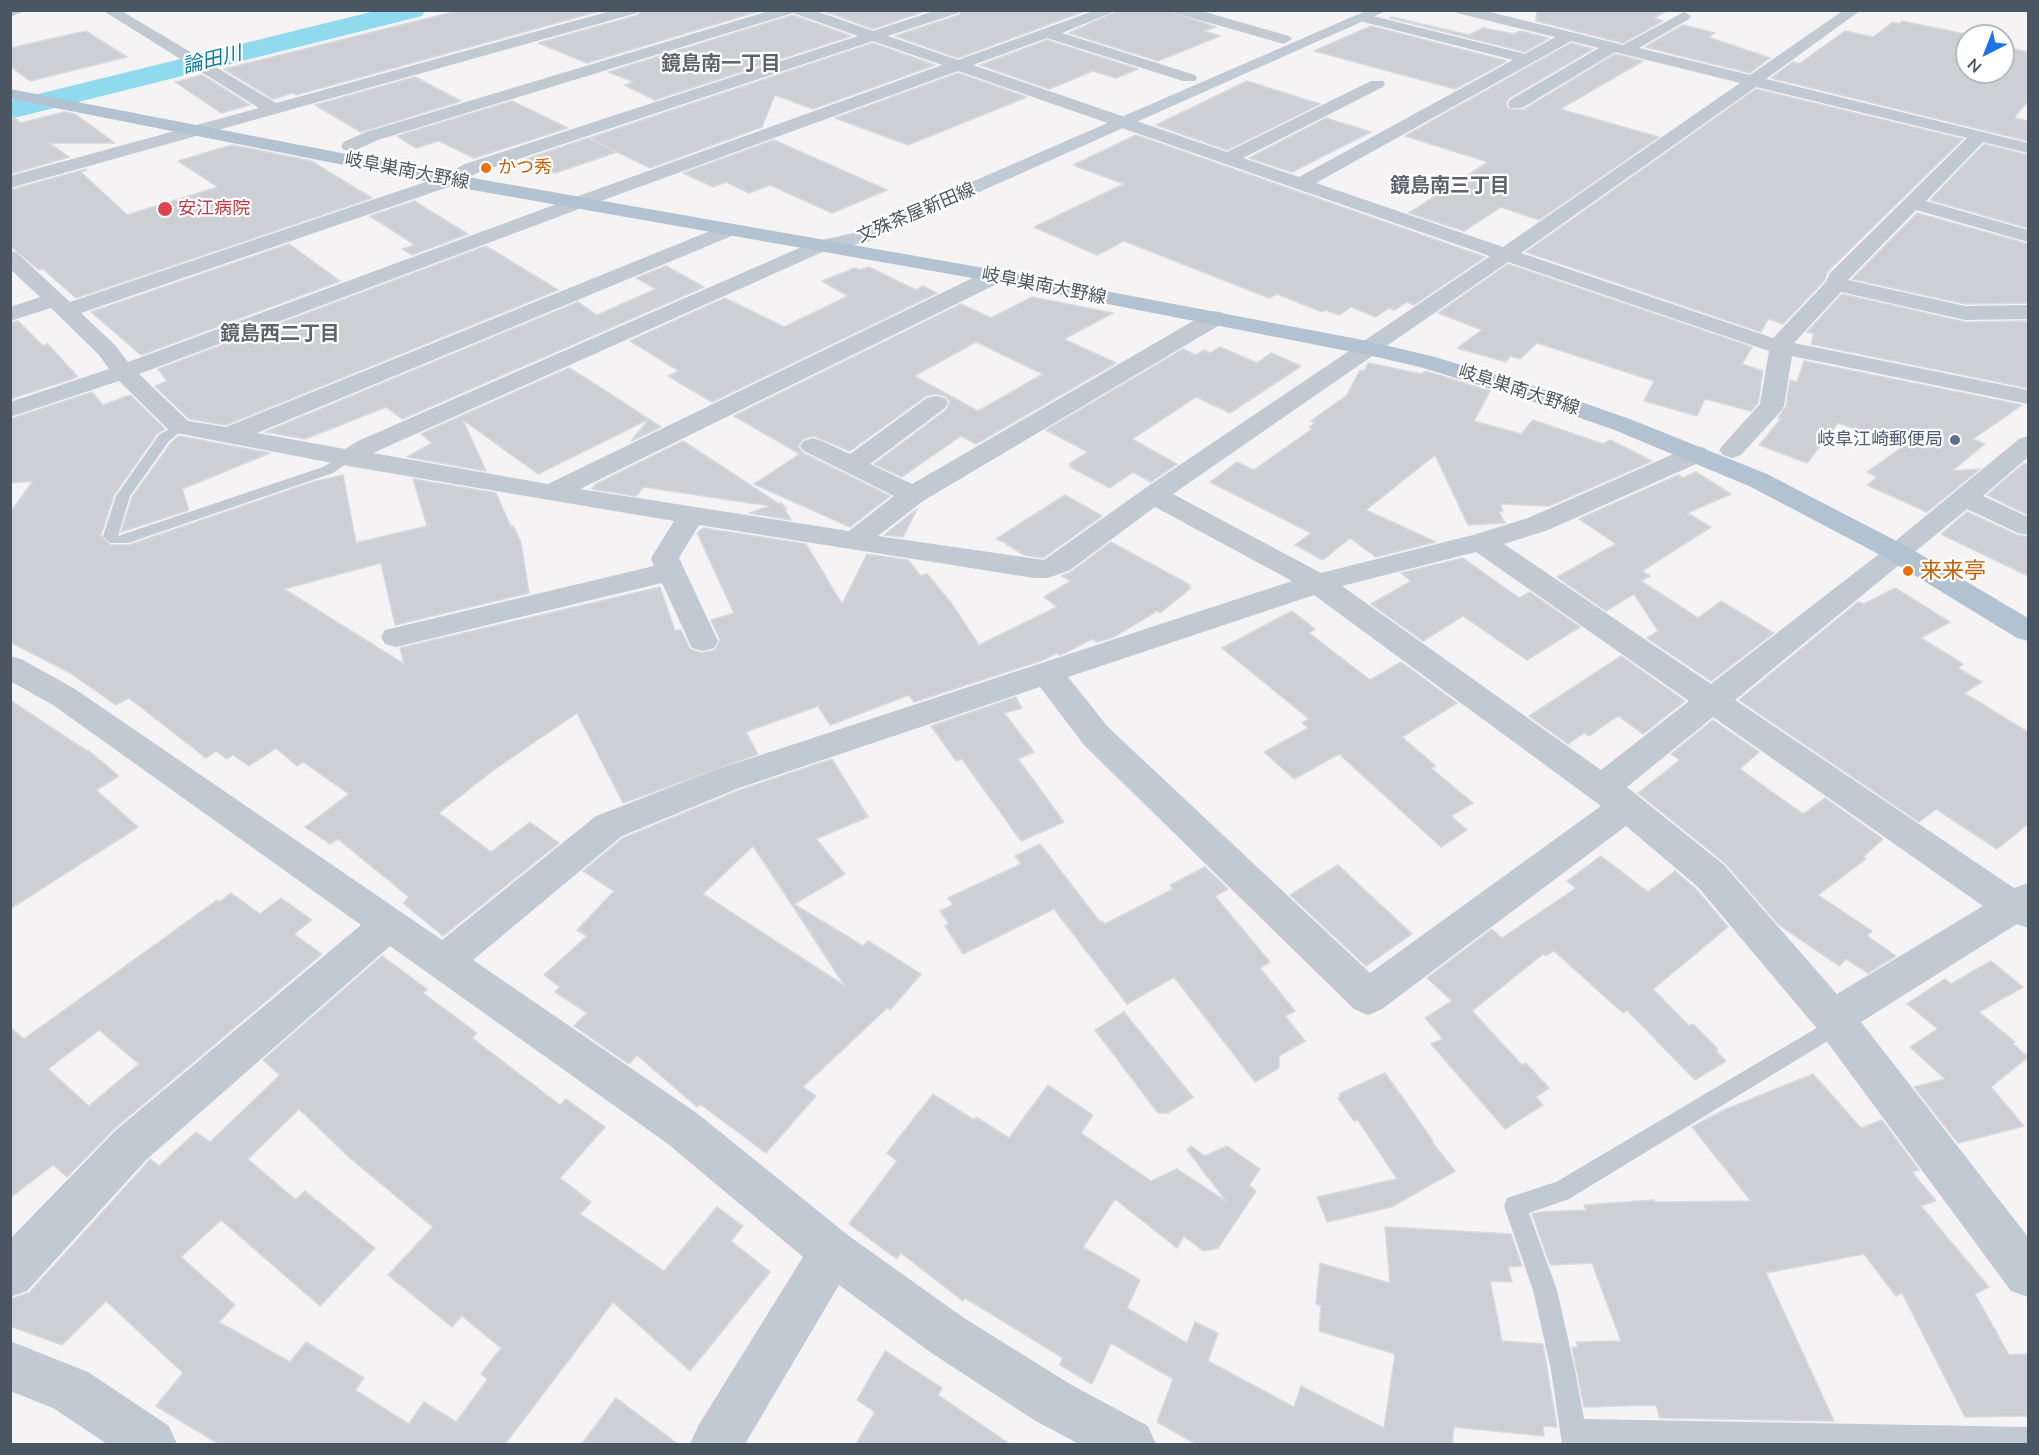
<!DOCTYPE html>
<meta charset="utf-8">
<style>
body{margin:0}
#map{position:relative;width:2039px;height:1455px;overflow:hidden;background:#f5f3f3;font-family:Mulish,sans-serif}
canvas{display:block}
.frame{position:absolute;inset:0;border:12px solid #4a5661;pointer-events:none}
.north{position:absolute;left:1955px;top:24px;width:60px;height:60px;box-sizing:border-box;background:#fff;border:2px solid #b7bbc0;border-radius:50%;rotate:222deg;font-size:16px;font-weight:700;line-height:24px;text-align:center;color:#4a5661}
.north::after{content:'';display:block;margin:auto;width:21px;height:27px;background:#1a73e8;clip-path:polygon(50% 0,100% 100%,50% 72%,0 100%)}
</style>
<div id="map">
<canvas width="2039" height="1455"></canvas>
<div class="frame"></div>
<div class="north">N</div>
</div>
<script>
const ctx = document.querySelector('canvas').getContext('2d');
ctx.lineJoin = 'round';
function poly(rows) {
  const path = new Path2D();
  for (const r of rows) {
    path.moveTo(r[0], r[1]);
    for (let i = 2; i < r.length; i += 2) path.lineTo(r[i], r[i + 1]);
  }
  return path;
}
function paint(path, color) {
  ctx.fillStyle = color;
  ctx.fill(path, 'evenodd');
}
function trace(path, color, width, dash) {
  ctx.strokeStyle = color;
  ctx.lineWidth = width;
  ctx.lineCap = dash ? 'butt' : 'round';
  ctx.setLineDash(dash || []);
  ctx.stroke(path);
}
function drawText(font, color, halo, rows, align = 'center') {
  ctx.font = font + ' Mulish,"Noto Sans JP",sans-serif';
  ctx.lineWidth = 4.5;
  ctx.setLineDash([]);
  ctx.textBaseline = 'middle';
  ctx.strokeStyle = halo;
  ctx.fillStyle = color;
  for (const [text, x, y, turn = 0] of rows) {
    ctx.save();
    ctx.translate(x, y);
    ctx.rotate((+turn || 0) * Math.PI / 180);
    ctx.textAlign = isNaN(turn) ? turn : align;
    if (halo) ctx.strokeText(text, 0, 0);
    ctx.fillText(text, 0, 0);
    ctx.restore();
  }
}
const river = poly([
 [379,10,426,10,422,16,10,119,10,101,379,10]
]);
const building = poly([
 [461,10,604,10,296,95,293,93,273,99,224,69,461,10],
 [641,10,763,10,587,63,538,43,638,15,641,10],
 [821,10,928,10,873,29,821,10],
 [962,10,1088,10,958,58,895,36,959,15,962,10],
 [1120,10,1166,10,1216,27,1204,31,1220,36,1158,61,1069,33,1120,10],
 [1537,10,1668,10,1654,18,1663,21,1623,43,1536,21,1537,10],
 [793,15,851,36,655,100,624,85,634,82,608,72,793,15],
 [1392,17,1469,35,1483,28,1514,34,1520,31,1549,38,1525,52,1390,18,1392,17],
 [1902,21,1970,35,1966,39,1967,72,2003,72,2003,46,2028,52,2028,101,2014,118,2028,121,2028,141,1771,78,1793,62,1799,64,1845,31,1873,37,1893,22,1899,24,1902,21],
 [1683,25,1715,33,1708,37,1770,58,1750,73,1645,47,1683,25],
 [1371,26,1507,61,1455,89,1314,51,1371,26],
 [86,31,127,57,30,81,10,66,10,48,86,31],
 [1047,40,1138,69,1116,78,1093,71,1049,89,980,65,1047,40],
 [873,43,935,65,813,109,775,95,762,127,650,168,589,138,873,43],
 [1571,43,1593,49,1509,98,1506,103,1508,109,1523,110,1615,54,1643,61,1560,109,1659,137,1539,220,1501,207,1464,231,1409,213,1488,162,1405,136,1571,43],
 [958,73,1027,97,908,145,835,118,958,73],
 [202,75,250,105,221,113,175,82,202,75],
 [415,77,461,101,361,132,315,105,415,77],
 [1247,81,1320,104,1227,150,1156,125,1247,81],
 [1756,89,1963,139,1828,271,1824,281,1783,324,1768,319,1761,332,1526,252,1756,89],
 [512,101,568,128,474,158,439,141,416,148,397,136,512,101],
 [64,112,75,114,115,143,49,143,69,157,10,174,10,115,21,123,64,112],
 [1326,118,1371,132,1292,172,1249,158,1326,118],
 [1136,135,1485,257,1414,305,1407,302,1395,310,1389,308,1376,317,1351,307,1339,315,1325,310,1322,312,1277,294,1269,298,1124,241,1097,255,1034,227,1124,184,1073,165,1136,135],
 [588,138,617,152,555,173,526,159,588,138],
 [774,140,887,190,832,213,770,185,749,193,726,182,713,187,683,173,774,140],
 [1984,144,2028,155,2028,228,1930,200,1984,144],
 [232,145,311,161,372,198,76,298,43,269,39,270,10,246,10,190,86,169,87,170,81,172,127,215,218,187,178,161,232,145],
 [415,201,430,211,468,234,412,255,402,249,415,245,370,216,415,201],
 [1917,213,2028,244,2028,303,1965,304,1852,279,1917,213],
 [289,244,340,281,141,355,91,312,289,244],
 [486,246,558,290,226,425,189,419,155,386,167,381,158,369,486,246],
 [1508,264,1752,347,1742,364,1763,371,1758,403,1751,411,1705,399,1697,416,1644,401,1654,381,1537,343,1520,359,1510,356,1506,362,1457,348,1482,330,1438,313,1508,264],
 [666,266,704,287,402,419,386,407,305,439,265,432,578,302,597,315,656,289,636,278,666,266],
 [869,267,916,290,923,286,937,293,712,402,668,376,679,371,630,341,725,298,784,327,848,296,822,281,855,268,860,270,869,267],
 [1842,294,1965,322,2028,321,2028,388,1811,344,1814,334,1807,332,1842,294],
 [1032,297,1113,313,1064,339,1116,363,976,444,961,436,902,477,874,464,946,410,950,402,945,396,936,394,926,396,850,451,814,436,803,439,798,446,803,453,890,496,850,527,754,484,800,454,734,416,961,304,991,318,1032,297],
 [976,342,1043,374,978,411,914,376,976,342],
 [18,321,43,346,48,344,78,377,10,399,10,323,18,321],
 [1220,347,1257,363,1271,353,1301,366,1230,413,1196,397,1132,439,1177,464,1151,482,1133,472,1110,488,1070,467,1072,466,1069,464,1088,452,1046,430,1183,349,1196,355,1204,350,1210,353,1220,347],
 [1804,361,2022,405,1973,439,1985,444,1952,471,1980,469,1927,512,1867,485,1877,477,1867,472,1904,446,1838,423,1807,463,1759,445,1781,419,1778,418,1786,406,1790,380,1797,382,1804,361],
 [1368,363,1421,374,1426,371,1490,391,1474,421,1521,434,1533,420,1603,444,1610,440,1652,461,1549,506,1500,504,1503,511,1499,512,1505,523,1468,525,1435,455,1366,510,1436,542,1376,557,1350,538,1323,560,1295,545,1311,533,1210,482,1237,462,1254,470,1312,429,1309,427,1315,423,1311,421,1347,395,1360,370,1364,371,1368,363],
 [569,368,606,391,661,427,631,441,649,419,538,474,463,420,486,471,407,457,432,443,421,434,569,368],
 [92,392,103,405,130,395,165,429,157,434,114,495,101,535,110,545,129,545,313,482,343,475,356,543,427,526,413,479,496,493,511,527,513,526,521,542,529,593,395,625,381,563,284,589,404,664,400,648,660,587,675,631,681,630,690,649,702,653,715,650,720,640,711,620,734,613,697,533,703,528,806,544,842,604,867,554,908,560,921,576,927,574,952,604,979,645,1057,607,1044,597,1071,581,1061,576,1071,572,1111,542,1190,585,1188,586,1191,588,1160,613,1157,611,1114,637,1097,642,1092,639,1063,654,1059,655,1057,653,1043,660,914,702,909,695,830,725,818,706,746,732,758,754,623,803,577,713,491,772,439,813,491,852,530,822,559,843,443,936,403,903,409,897,338,839,330,844,305,827,349,794,303,762,297,766,276,748,249,766,233,755,227,759,216,751,206,758,129,698,116,705,70,673,10,642,10,513,33,481,10,483,10,419,92,392],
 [179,436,270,453,182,489,189,510,121,532,132,497,171,443,179,436],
 [683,441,779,504,781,503,787,509,784,509,791,520,749,513,770,506,644,487,636,496,592,489,596,484,683,441],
 [2023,464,2028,464,2028,515,1987,495,2023,464],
 [1696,472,1731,494,1687,513,1711,527,1642,571,1650,576,1641,581,1698,618,1721,601,1774,633,1711,681,1647,638,1658,631,1634,594,1606,611,1557,577,1616,544,1579,519,1678,475,1683,478,1696,472],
 [1065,495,1102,516,1043,558,1024,555,1006,544,1009,544,996,539,1065,495],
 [917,509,903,537,884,535,917,509],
 [1967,512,2017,535,2028,537,2028,576,1941,534,1967,512],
 [1463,558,1519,598,1530,592,1580,627,1527,660,1463,616,1423,641,1371,604,1411,581,1401,573,1463,558],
 [1895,588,1950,622,1921,638,1963,664,1958,668,1982,682,1964,693,2028,732,2028,824,1997,849,1936,809,1919,822,1739,700,1858,602,1864,604,1895,588],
 [1292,611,1315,629,1309,633,1370,680,1401,662,1457,703,1402,737,1436,766,1431,768,1473,803,1451,816,1467,830,1441,847,1339,754,1294,779,1264,752,1308,728,1302,723,1309,719,1222,648,1292,611],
 [1621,656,1685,701,1643,734,1618,716,1589,736,1584,733,1568,744,1529,716,1621,656],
 [1016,697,1022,708,1004,713,1034,752,1018,759,1064,822,1021,841,962,759,956,761,931,726,1016,697],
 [10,700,87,751,88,750,119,776,96,790,138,827,10,909,10,700],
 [1713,720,1759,752,1740,769,1803,814,1825,798,1883,839,1863,857,1866,859,1818,895,1872,931,1867,936,1896,956,1868,973,1846,959,1839,966,1779,925,1725,863,1638,793,1680,760,1671,754,1713,720],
 [832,759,868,817,816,839,845,874,794,904,863,946,868,941,921,974,890,1010,887,1008,803,1087,816,1096,766,1153,700,1104,697,1107,637,1055,629,1064,574,1026,587,1013,555,992,560,987,544,975,587,936,577,930,614,891,583,871,623,838,740,790,832,759],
 [753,846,790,902,845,986,703,894,753,846],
 [1040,844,1100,922,1102,921,1105,924,1173,889,1170,885,1205,867,1228,889,1215,896,1270,962,1260,968,1295,1011,1285,1016,1305,1041,1279,1056,1279,1068,1255,1082,1174,977,1127,1004,1054,909,963,954,945,926,949,924,940,911,953,905,948,898,1021,864,1015,856,1040,844],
 [1601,856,1648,892,1675,871,1696,889,1728,927,1653,989,1689,1026,1693,1024,1718,1049,1716,1051,1726,1061,1695,1080,1627,1010,1623,1013,1554,951,1545,956,1543,954,1472,1011,1522,1065,1526,1063,1549,1088,1536,1097,1543,1105,1505,1129,1431,1044,1443,1039,1425,1018,1452,1001,1427,978,1492,929,1502,938,1576,888,1567,881,1601,856],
 [1338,865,1412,934,1366,966,1290,895,1338,865],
 [231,893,260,914,281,898,312,920,294,934,322,954,115,1128,67,1177,53,1165,10,1198,10,1027,24,1039,217,900,219,902,231,893],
 [99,1030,139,1064,89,1106,48,1069,99,1030],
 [382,956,427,989,423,993,477,1033,472,1038,560,1105,566,1099,605,1127,560,1178,591,1202,580,1214,664,1271,717,1207,743,1226,731,1241,770,1272,690,1371,613,1302,505,1444,219,1444,156,1406,183,1373,106,1301,62,1345,10,1326,10,1299,29,1293,148,1162,150,1159,159,1166,196,1132,210,1142,280,1075,263,1060,382,956],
 [299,1109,350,1158,433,1227,388,1275,452,1327,462,1316,501,1348,481,1374,488,1379,456,1422,424,1402,409,1424,355,1390,364,1378,306,1342,290,1362,219,1322,235,1305,181,1257,221,1220,320,1306,375,1248,305,1191,296,1200,248,1159,299,1109],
 [1991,961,2023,987,1979,1012,2015,1042,2013,1044,2028,1057,1991,1087,2024,1126,1958,1143,1914,1087,1945,1079,1910,1047,1938,1029,1907,1004,1945,979,1951,984,1991,961],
 [1124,1012,1193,1097,1168,1113,1158,1113,1095,1030,1124,1012],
 [1385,1073,1433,1141,1432,1142,1455,1171,1391,1207,1327,1222,1317,1197,1397,1179,1358,1120,1354,1121,1338,1098,1341,1096,1339,1094,1385,1073],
 [1813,1074,1861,1128,1882,1120,1919,1170,1912,1172,1936,1201,1921,1206,1989,1287,1975,1294,2009,1355,2028,1354,2028,1416,1965,1417,1902,1293,1896,1296,1864,1254,1766,1273,1834,1421,1660,1418,1656,1405,1584,1407,1572,1347,1578,1348,1576,1342,1621,1341,1592,1263,1550,1265,1532,1214,1540,1212,1586,1210,1584,1205,1654,1200,1655,1202,1751,1201,1692,1127,1724,1110,1813,1074],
 [1048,1085,1093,1115,1081,1133,1151,1181,1177,1169,1227,1202,1187,1150,1191,1146,1205,1156,1227,1146,1260,1169,1249,1185,1256,1191,1218,1248,1203,1251,1184,1236,1177,1248,1115,1199,1083,1247,1140,1280,1127,1308,1187,1343,1195,1322,1218,1333,1208,1361,1294,1407,1301,1386,1384,1428,1395,1354,1319,1331,1321,1306,1316,1304,1320,1263,1390,1283,1385,1227,1511,1234,1522,1266,1508,1267,1512,1282,1490,1281,1502,1341,1543,1344,1557,1427,1543,1426,1544,1436,1454,1427,1452,1444,1196,1444,1157,1422,1173,1379,1111,1343,1092,1384,1060,1365,1063,1358,965,1298,963,1301,901,1253,897,1259,849,1224,897,1161,887,1153,933,1094,974,1120,976,1117,1009,1138,1048,1085],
 [885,1351,942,1388,938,1395,1010,1444,856,1444,875,1412,857,1400,885,1351],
 [616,1398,678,1444,582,1444,616,1398]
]);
const service = poly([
 [180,423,186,427,169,441,130,496,118,536,323,467,343,455,348,454,355,458,333,473,128,543,110,543,103,536,116,496,159,435,180,423],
 [1837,1016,1844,1019,1847,1025,1844,1031,1569,1199,1529,1213,1557,1290,1575,1370,1584,1419,2028,1427,2028,1444,1562,1444,1551,1370,1533,1290,1504,1206,1507,1198,1556,1182,1837,1016]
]);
const minor = poly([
 [10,10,27,10,10,17,10,10],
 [102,10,120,10,276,103,614,10,639,10,637,13,10,188,10,176,259,108,102,10],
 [772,10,813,10,873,31,937,10,960,10,958,13,888,36,958,60,1096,10,1118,10,1062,33,1195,75,1197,78,1195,81,1183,81,1047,38,973,65,1227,152,1371,81,1383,81,1385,84,1383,87,1243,158,1299,177,1513,60,1360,21,1358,18,1360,15,1365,14,1525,54,1555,37,1457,13,1455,10,1482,10,1623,45,1684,12,1691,16,1689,19,1639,48,1750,75,1844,10,1861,10,1766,79,2028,143,2028,153,1983,142,1926,201,2028,230,2028,242,1916,210,1848,280,1965,306,2028,305,2028,319,1965,320,1841,292,1794,343,2028,390,2028,404,1792,356,1784,406,1781,411,1741,455,1732,458,1723,455,1719,450,1723,445,1760,404,1769,351,1508,262,1173,494,1321,573,1473,535,1528,518,1687,448,1696,446,1705,448,1709,454,1705,460,1548,530,1504,544,1711,684,1888,547,2019,439,2028,436,2028,457,1983,496,2028,517,2028,535,2018,533,1967,509,1735,700,2014,888,2028,883,2028,928,2017,924,1861,1022,2028,1237,2028,1297,2011,1291,1819,1031,1698,887,1626,826,1382,1009,1368,1015,1354,1009,1084,745,1040,687,739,788,622,836,473,960,698,1114,849,1236,964,1318,1070,1384,1148,1426,1156,1444,1079,1444,1034,1420,930,1352,839,1285,745,1444,690,1444,698,1426,803,1257,668,1144,390,946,146,1160,27,1291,10,1297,10,1239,116,1130,361,925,53,705,10,681,10,656,21,659,75,689,442,940,596,816,715,770,1292,581,1155,507,1070,570,1048,578,1034,578,699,525,679,558,718,641,714,648,703,651,692,648,662,583,396,647,385,644,381,637,385,630,654,566,651,558,674,521,348,466,171,432,119,381,10,417,10,402,109,369,99,355,51,308,10,321,10,307,40,297,10,269,10,251,17,253,70,302,443,176,465,164,858,36,793,13,378,140,356,150,344,150,341,146,344,142,366,132,772,10],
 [873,41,942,65,573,198,128,362,115,345,81,313,457,184,479,172,873,41],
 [1571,41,1599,48,1510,100,1508,104,1510,108,1522,108,1615,52,1740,83,1503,247,1316,183,1571,41],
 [958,71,1490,256,1144,489,1044,560,878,536,923,501,1223,323,1226,318,1223,313,1215,311,1207,313,912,484,870,464,945,408,948,403,945,398,936,396,927,398,850,454,822,441,813,438,804,441,800,446,804,451,894,496,849,531,580,489,1003,281,1006,276,1003,271,995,270,987,271,548,484,373,453,827,250,830,246,827,242,820,240,813,242,358,441,345,449,257,433,739,233,742,229,739,225,725,225,226,427,188,421,139,374,587,206,958,71],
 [1756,87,1967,138,1830,273,1826,282,1773,338,1521,253,1756,87],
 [1476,552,1689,701,1601,770,1342,586,1476,552],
 [1314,595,1601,806,1370,973,1108,727,1068,677,1314,595],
 [1713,717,1983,906,1837,994,1724,865,1627,787,1713,717],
 [1173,10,1198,10,1289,36,1292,39,1284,44,1175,13,1173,10],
 [10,1341,88,1372,169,1426,177,1444,107,1444,53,1408,10,1391,10,1341]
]);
const secondary = poly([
 [1368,10,1388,10,867,242,820,252,813,250,810,246,813,242,854,233,1368,10]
]);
const primary = poly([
 [10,89,450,174,995,270,1368,341,1435,357,1552,392,1630,419,1767,474,1908,547,2028,618,2028,641,2017,638,1888,559,1749,486,1612,429,1534,402,1420,367,1368,355,995,282,450,186,10,99,10,89]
]);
const markers = [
 [486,168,6,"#e8710a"],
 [165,209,8,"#e0444e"],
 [1955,440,6,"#5c6f8a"],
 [1908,571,6,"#e8710a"]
];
const farFoodnames = [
 ["かつ秀",498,168]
];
const farStreetnames = [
 ["岐阜巣南大野線",407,171,11],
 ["文殊茶屋新田線",916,213,-23],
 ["岐阜巣南大野線",1044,286,11],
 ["岐阜巣南大野線",1519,390,18]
];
const farHealthnames = [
 ["安江病院",178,209]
];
const farServicenames = [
 ["岐阜江崎郵便局",1943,440]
];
const farWaternames = [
 ["論田川",212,60,-14]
];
const farNeighbourhoodnames = [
 ["鏡島南一丁目",721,64],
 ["鏡島南三丁目",1450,186],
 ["鏡島西二丁目",280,334]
];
const foodNames = [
 ["来来亭",1920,571]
];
paint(river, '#90daee');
paint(building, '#cdcfd5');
trace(building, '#d7d9de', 1.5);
paint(service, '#c1cad2');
paint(minor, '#c1cad2');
paint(secondary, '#c1cbd6');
paint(primary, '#b3c2d1');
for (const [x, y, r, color] of markers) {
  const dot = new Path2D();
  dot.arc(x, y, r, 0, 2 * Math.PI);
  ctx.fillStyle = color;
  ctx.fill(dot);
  trace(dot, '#fff', 2);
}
drawText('18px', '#c56008', '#fff', farFoodnames, 'left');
drawText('18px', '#4a5661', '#fff', farStreetnames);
drawText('18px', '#be3a42', '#fff', farHealthnames, 'left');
drawText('18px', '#4e5e75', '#fff', farServicenames, 'right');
drawText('italic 20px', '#0c7c9b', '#fff', farWaternames);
drawText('bold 20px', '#5f6368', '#fff', farNeighbourhoodnames);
drawText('22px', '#c56008', '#fff', foodNames, 'left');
</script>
